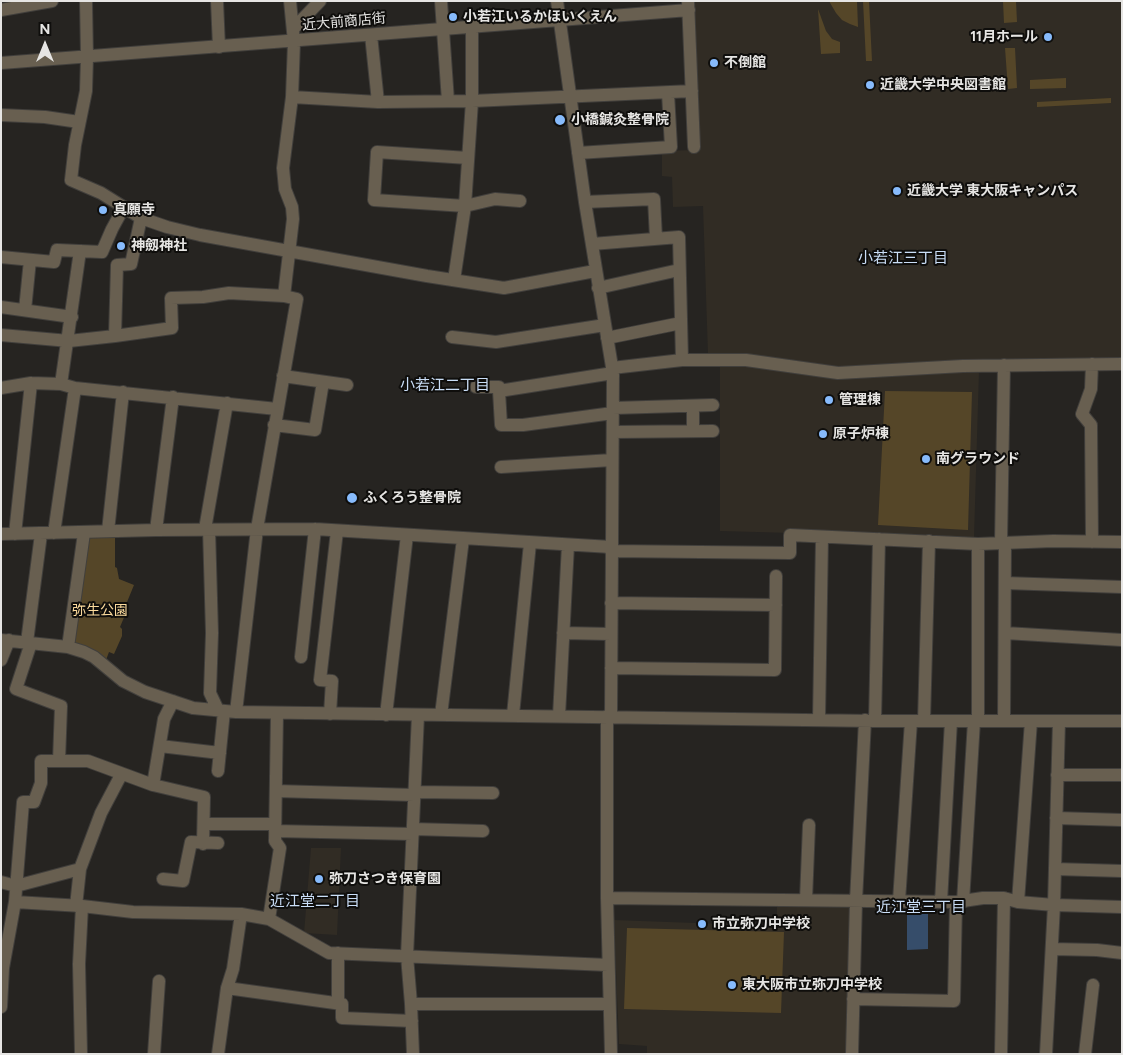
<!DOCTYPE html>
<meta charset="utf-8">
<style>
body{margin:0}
#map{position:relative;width:1123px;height:1055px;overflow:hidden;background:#262421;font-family:Figtree,sans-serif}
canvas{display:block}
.frame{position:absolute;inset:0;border:2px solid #e6e5e3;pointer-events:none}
.north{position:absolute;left:20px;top:20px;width:50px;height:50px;-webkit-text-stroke:4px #0f0e0c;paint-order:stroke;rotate:0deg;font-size:14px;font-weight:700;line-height:20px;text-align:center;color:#e6e5e3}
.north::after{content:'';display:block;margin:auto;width:18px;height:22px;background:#e6e5e3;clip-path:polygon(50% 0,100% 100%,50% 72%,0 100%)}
</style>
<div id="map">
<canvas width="1123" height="1055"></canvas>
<div class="frame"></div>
<div class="north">N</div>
</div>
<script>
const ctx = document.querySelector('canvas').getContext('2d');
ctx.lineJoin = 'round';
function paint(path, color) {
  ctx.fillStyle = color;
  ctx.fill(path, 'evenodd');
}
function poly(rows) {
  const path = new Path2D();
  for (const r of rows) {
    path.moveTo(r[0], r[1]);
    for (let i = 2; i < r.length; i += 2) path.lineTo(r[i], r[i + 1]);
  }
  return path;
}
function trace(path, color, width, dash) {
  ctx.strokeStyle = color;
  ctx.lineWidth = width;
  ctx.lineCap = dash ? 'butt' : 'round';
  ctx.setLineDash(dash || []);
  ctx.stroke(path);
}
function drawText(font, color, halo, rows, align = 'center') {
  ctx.font = font + ' Figtree,"Noto Sans JP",sans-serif';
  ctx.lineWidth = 4;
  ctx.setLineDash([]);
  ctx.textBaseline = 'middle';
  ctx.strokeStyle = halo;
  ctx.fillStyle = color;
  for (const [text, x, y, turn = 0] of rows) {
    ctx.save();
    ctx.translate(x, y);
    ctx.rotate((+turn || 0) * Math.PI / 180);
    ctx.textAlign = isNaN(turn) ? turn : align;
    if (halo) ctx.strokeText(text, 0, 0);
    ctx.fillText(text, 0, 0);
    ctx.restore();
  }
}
const built = poly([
 [692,1,1122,1,1122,359,845,367,745,354,708,354,703,206,673,207,672,177,662,176,662,151,695,150],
 [720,365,979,371,974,538,720,531],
 [311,848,341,848,337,935,304,933],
 [777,903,851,906,846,1054,647,1054,647,1046,619,1044,614,920,777,926]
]);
const green = poly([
 [829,1,857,1,858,27,850,24,842,20,836,13],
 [863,1,869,1,872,61,866,61],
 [1003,1,1016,1,1017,22,1004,23],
 [818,9,826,31,832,39,840,42,840,53,821,54],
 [1005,48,1015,48,1017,88,1008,89],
 [1066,78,1066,88,1030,89,1030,80],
 [1111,98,1111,103,1037,107,1037,102],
 [885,391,972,392,968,530,878,525],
 [115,534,115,567,117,568,119,579,134,585,125,607,128,608,120,627,122,629,122,636,114,654,109,652,106,660,71,643,86,535],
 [627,928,784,932,781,1013,624,1009]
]);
const water = poly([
 [907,910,928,910,928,949,907,950]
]);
const minor = poly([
 [86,1,87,57,86,91,75,145,71,180,101,193,141,218,167,227,200,235,427,276,504,288,595,271],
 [217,1,219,47],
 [441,1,448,101],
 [557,1,585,202,613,373,611,716],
 [688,1,694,147],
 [1,10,52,1],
 [293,29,320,1],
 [371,35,378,102],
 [1,63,689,10],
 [292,97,378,102,472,101,692,91],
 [1,115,45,117,79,122],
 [578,153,671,147,668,93],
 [468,158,377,152,374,200,465,206,495,199,520,201],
 [585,202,654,199,656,238],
 [592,244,679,237,682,360],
 [1,257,54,262,57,250,102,252,112,229,124,207],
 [454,280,465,206,472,101,472,28],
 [598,288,679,270],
 [1,307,72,317],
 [25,310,30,260],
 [1,335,69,341,115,336,172,328,171,298,203,297,229,293,284,296],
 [115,336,117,265,131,264,141,218],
 [452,337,496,342,605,325],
 [607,338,681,323],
 [1092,364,1091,389,1082,414,1091,425,1092,542],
 [612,368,682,360,746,360,838,373,963,366,1122,364],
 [283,376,347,385],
 [61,384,80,251],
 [476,387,499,387,499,391,613,373],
 [1,388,31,383,61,384,75,388,277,409],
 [499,391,501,425,523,425,613,413],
 [693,406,693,431],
 [613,408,713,405],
 [274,425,315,430,323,382],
 [613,432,713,431],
 [501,467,612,460],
 [205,529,227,403],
 [209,529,212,633,210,693,218,710],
 [156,530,173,397],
 [108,531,123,392],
 [54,533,75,388],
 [1,534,156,530,315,529,611,547],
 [15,534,31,383],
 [1001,543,1004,365],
 [611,551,790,553,790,535,978,544,1053,541,1122,542],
 [1005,583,1122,587],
 [611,603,776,605],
 [563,633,611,634],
 [1005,633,1122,640],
 [1,640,68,647,84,652,94,657,123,681,145,692,193,708,236,712,875,721,1122,721],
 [27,642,41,534],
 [68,647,84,533],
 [301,657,315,529],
 [1,660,9,640],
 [611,668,775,670,776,576],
 [236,712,257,529,297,299,284,296,293,219,292,207,285,189,283,168,292,97,294,42,290,1],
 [330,714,332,681,320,680,337,531],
 [386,715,407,535],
 [441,715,463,539],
 [513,715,530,543],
 [559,716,568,545],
 [607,716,607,898,611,1054],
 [819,720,822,537],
 [875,721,879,539],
 [924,721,929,541],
 [978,721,978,544],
 [1004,721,1005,543],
 [160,746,220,753],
 [59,761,88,761,153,785,164,719,173,701],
 [218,771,224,711],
 [1057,775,1122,775],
 [153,785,204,797,203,844],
 [276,791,414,795],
 [415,792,493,793],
 [1056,818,1122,820],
 [204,824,275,824],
 [413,829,483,831],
 [275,831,413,834],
 [1055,869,1122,871],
 [163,879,183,881,191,842,218,843],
 [1,882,16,886,80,869],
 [607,898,956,902,983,898,1004,898,1018,902,1054,905,1122,907],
 [806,900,809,825],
 [899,901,911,721],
 [15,902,82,906,133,912,241,914,269,919,329,953,608,965],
 [941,902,951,721],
 [963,902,974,721],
 [1018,902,1031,721],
 [76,906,80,869,101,813,121,775],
 [269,919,280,848,275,841,277,713],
 [1052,949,1097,950,1122,953],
 [338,953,338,1004],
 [227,988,342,1004,342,1018,412,1021],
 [853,999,954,1001,956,902],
 [411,1004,609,1004],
 [1,1007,3,968,15,902,23,802,34,802,41,783,41,761,59,761,61,706,16,689,31,643],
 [81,1054,79,964,82,906],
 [154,1054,159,981],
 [218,1054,227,988,233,969,241,914],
 [413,1054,411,1004,407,956,418,715],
 [852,1054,856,901,865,720],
 [1001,1054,1004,898],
 [1046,1054,1054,905,1059,721],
 [1085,1054,1093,985]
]);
const markers = [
 [453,17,5,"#87bbfc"],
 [1048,37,5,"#87bbfc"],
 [714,63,5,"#87bbfc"],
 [870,85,5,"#87bbfc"],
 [560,120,6,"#87bbfc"],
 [897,191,5,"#87bbfc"],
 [103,210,5,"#87bbfc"],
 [121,246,5,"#87bbfc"],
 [829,400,5,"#87bbfc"],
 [823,434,5,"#87bbfc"],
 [926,459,5,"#87bbfc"],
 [352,498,6,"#87bbfc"],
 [319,879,5,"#87bbfc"],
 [702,924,5,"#87bbfc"],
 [732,985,5,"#87bbfc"]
];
const poiNames = [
 ["小若江いるかほいくえん",463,17],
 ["11月ホール",1038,37,"right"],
 ["不倒館",724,63],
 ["近畿大学中央図書館",880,85],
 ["小橋鍼灸整骨院",571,120],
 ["近畿大学 東大阪キャンパス",907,191],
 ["真願寺",113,210],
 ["神劔神社",131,246],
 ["管理棟",839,400],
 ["原子炉棟",833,434],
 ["南グラウンド",936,459],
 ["ふくろう整骨院",363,498],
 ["弥刀さつき保育園",329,879],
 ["市立弥刀中学校",712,924],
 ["東大阪市立弥刀中学校",742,985]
];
const streetNames = [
 ["近大前商店街",344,22,-5]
];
const parkNames = [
 ["弥生公園",100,611]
];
const neighbourhoodNames = [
 ["小若江三丁目",903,259],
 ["小若江二丁目",445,386],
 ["近江堂二丁目",315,902],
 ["近江堂三丁目",921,908]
];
paint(built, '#312c24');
paint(green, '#554628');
paint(water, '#364d6a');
trace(minor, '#413f3c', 14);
trace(minor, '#685f50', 12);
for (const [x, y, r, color] of markers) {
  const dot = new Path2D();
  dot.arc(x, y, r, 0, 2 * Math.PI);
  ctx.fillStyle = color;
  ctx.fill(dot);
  trace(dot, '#0f0e0c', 2);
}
drawText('bold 14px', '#e6e5e3', '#0f0e0c', poiNames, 'left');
drawText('14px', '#e6e5e3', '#0f0e0c', streetNames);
drawText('14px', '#fcdb9d', '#0f0e0c', parkNames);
drawText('15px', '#cadef7', '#0f0e0c', neighbourhoodNames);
</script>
